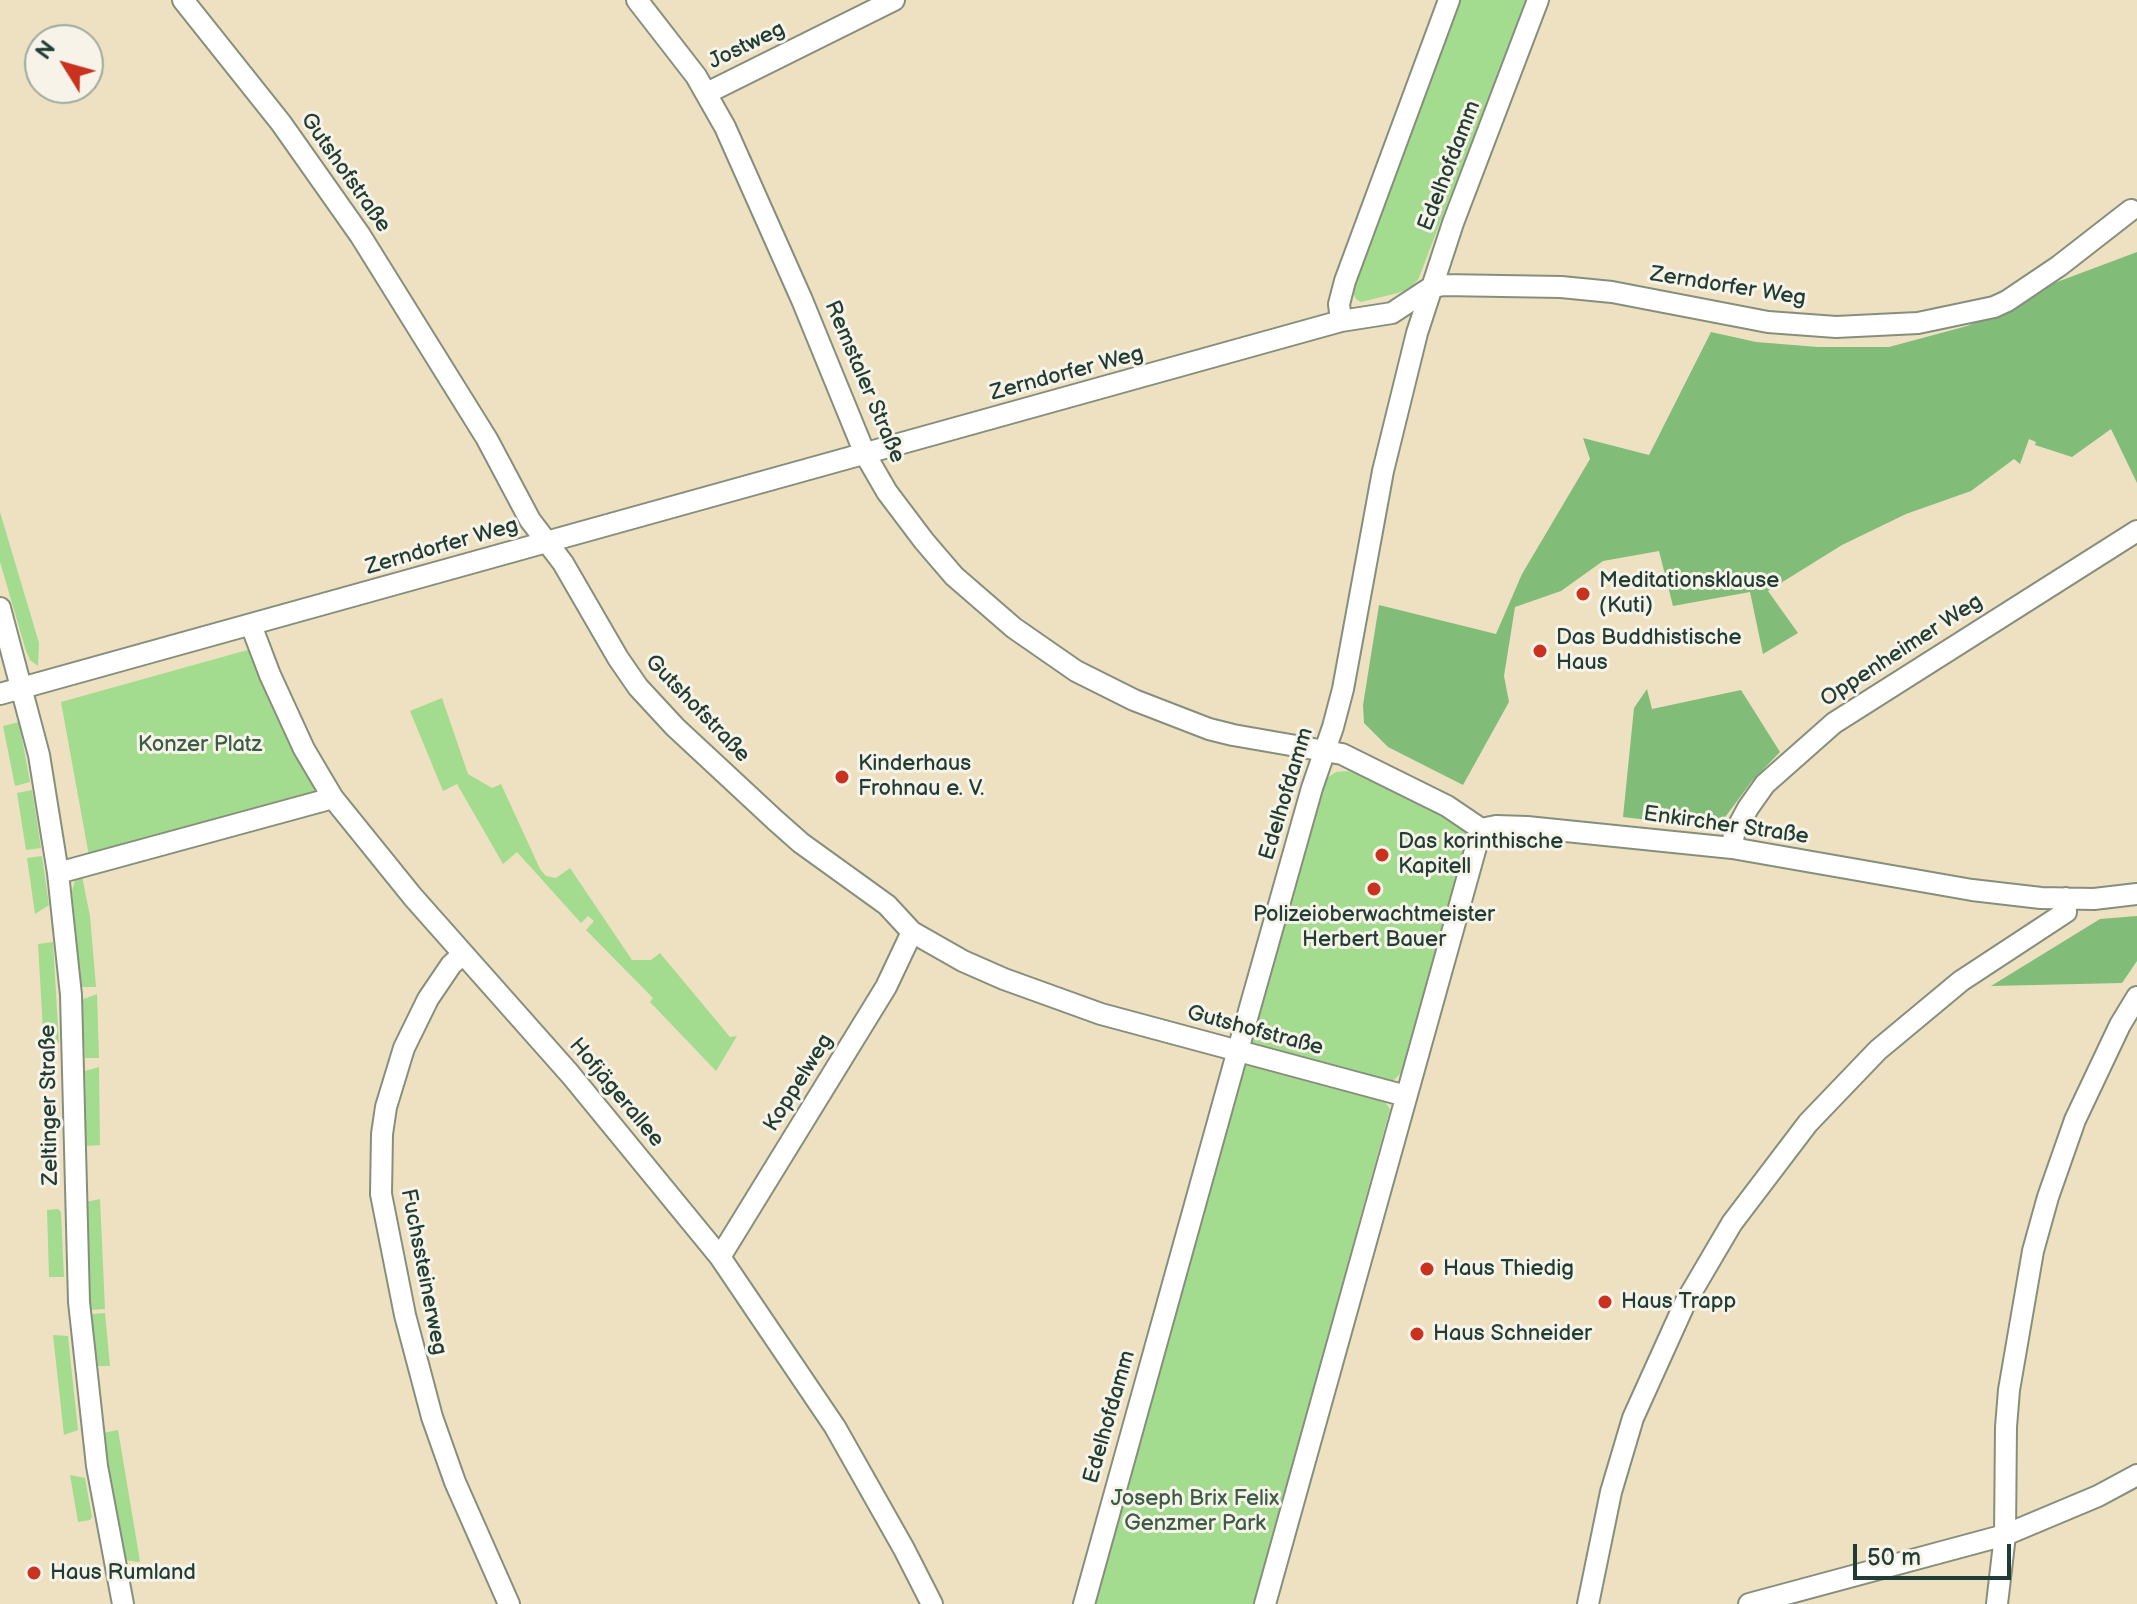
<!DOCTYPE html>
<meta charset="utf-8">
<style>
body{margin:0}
#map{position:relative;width:2137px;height:1604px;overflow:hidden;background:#ede1c2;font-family:"Balsamiq Sans",sans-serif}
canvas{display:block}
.north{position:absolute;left:24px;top:24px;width:80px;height:80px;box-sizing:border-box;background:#f7f3e8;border:2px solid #a1aaa0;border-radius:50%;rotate:307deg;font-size:22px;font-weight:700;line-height:32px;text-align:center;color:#1f3d34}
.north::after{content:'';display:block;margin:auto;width:28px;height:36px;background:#c8321e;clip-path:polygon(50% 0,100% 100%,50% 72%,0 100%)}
.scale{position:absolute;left:1853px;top:1544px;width:158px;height:36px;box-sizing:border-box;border:4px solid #1f3d34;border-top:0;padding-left:10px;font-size:24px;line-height:28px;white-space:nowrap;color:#1f3d34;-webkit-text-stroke:6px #f7f3e8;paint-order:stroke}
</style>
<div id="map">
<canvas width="2137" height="1604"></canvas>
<div class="north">N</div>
<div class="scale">50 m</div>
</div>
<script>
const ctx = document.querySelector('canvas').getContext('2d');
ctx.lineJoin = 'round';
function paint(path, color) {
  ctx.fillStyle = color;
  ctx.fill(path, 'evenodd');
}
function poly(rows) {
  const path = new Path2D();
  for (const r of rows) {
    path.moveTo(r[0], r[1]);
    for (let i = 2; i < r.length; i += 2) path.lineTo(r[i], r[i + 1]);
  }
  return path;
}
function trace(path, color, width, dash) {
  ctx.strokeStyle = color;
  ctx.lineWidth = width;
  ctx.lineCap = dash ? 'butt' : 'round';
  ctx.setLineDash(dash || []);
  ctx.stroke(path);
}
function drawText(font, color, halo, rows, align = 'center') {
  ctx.font = font + ' "Balsamiq Sans",sans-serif';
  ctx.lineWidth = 6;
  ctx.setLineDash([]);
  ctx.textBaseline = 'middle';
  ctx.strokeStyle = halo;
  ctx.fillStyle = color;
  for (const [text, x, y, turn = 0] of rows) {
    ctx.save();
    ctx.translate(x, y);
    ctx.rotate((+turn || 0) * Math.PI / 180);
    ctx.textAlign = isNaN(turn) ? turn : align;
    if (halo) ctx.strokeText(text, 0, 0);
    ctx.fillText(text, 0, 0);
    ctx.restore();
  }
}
const green = poly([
 [1456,0,1526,0,1418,280,1410,288,1398,293,1361,302,1356,299,1351,288],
 [0,512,39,643,38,666,30,660,26,651,0,562],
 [251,649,322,793,89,856,61,702],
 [442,698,468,774,492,788,501,784,540,869,546,876,556,878,570,868,632,960,651,960,660,953,730,1037,737,1036,716,1071,650,1002,653,998,586,930,594,921,588,916,581,923,517,852,503,864,457,784,443,791,410,711],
 [19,722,30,782,15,786,3,726],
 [1348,771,1387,785,1443,813,1465,828,1467,835,1403,1071,1393,1081,1387,1083,1256,1047,1250,1041,1321,782,1336,772],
 [32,790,41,848,26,850,17,793],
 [42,856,49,905,35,914,27,858],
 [82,876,90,916,96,987,81,987,72,891,75,880],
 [53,942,59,1043,44,1047,38,944],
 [97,994,99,1058,85,1058,81,1000],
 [1248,1062,1383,1099,1390,1109,1254,1604,1087,1604,1243,1064],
 [99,1067,100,1145,86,1146,85,1071],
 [100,1199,105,1309,90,1310,86,1202],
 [58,1209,61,1212,64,1277,49,1277,47,1210],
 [105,1313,110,1366,95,1366,91,1314],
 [53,1335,68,1336,78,1430,64,1435],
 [118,1430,140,1561,138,1562,125,1560,103,1433],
 [70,1475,85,1478,92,1517,90,1520,78,1522]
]);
const forest = poly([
 [2137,252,2137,483,2111,429,2072,457,2035,445,2036,442,2029,439,2020,464,2014,459,1971,491,1906,514,1842,545,1768,591,1798,633,1763,654,1750,592,1673,606,1659,551,1603,561,1561,591,1515,607,1504,676,1509,702,1463,785,1388,747,1364,723,1363,705,1379,605,1496,634,1522,574,1590,459,1583,438,1649,455,1711,332,1756,342,1818,347,1889,347,1967,326,1996,314,2025,294],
 [1647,689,1652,709,1741,690,1780,752,1752,781,1717,828,1623,817,1634,708],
 [2137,916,2137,961,2122,983,1991,986,2100,919]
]);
const minor = poly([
 [183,0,281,123,360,235,487,439,530,520,563,563,618,658,638,687,675,727,775,820,801,843,887,905,912,932,963,961,1004,979,1101,1014,1406,1096],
 [637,0,696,76,725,127,802,300,865,454,887,492,924,541,954,576,1014,628,1076,671,1134,700,1209,729,1233,735,1342,754,1447,806,1481,829,1496,826,1527,827,1732,848,1972,890,2041,898,2094,899,2137,894],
 [707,93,894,0],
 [1341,321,1339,304,1345,281,1449,0],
 [0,608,39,755,58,873,71,995,79,1302,97,1466,123,1604],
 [251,625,270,675,304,749,333,798,413,897,570,1074,720,1257,835,1427,904,1549,932,1604],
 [0,694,1341,321,1392,313,1430,288,1443,285,1561,287,1612,292,1768,322,1836,327,1918,323,1994,307,2007,301,2059,266,2131,210],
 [1732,848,1734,834,1748,808,1765,784,1834,723,2137,531],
 [58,873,333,798],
 [463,954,451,965,428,999,404,1048,386,1107,382,1134,381,1194,405,1315,432,1417,455,1482,509,1604],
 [720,1257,886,987,912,932],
 [1084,1604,1238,1050,1312,788,1333,727,1343,689,1383,471,1417,333,1453,223,1538,0],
 [1265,1604,1481,829],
 [1588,1604,1611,1492,1633,1418,1685,1303,1732,1223,1808,1123,1878,1050,1961,981,2066,912,2066,898],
 [1749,1604,2005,1535,2098,1496,2137,1475],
 [1997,1604,2005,1535,2006,1427,2009,1390,2033,1251,2048,1197,2075,1120,2120,1025,2137,997]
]);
const markers = [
 [1583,594,8,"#c8321e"],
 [1540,651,8,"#c8321e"],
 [842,777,8,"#c8321e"],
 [1382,855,8,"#c8321e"],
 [1374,889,8,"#c8321e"],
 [1427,1269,8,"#c8321e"],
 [1605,1302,8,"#c8321e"],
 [1417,1334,8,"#c8321e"],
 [34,1573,8,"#c8321e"]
];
const streetNames = [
 ["Jostweg",747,46,-26],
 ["Edelhofdamm",1450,166,-69],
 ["Gutshofstraße",345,173,55],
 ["Zerndorfer Weg",1728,287,9],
 ["Zerndorfer Weg",1067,374,-15],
 ["Remstaler Straße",864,382,67],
 ["Zerndorfer Weg",442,547,-16],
 ["Oppenheimer Weg",1902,651,-33],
 ["Gutshofstraße",697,709,46],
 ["Edelhofdamm",1287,794,-73],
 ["Enkircher Straße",1726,826,8],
 ["Gutshofstraße",1255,1031,15],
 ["Koppelweg",799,1083,-58],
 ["Hofjägerallee",616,1093,50],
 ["Zeltinger Straße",50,1105,-91],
 ["Fuchssteinerweg",423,1272,79],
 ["Edelhofdamm",1110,1417,-74]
];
const poiNames = [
 ["Meditationsklause",1599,581],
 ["(Kuti)",1599,606],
 ["Das Buddhistische",1556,638],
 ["Haus",1556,663],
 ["Kinderhaus",858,764],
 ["Frohnau e. V.",858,789],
 ["Das korinthische",1398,842],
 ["Kapitell",1398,867],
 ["Polizeioberwachtmeister",1374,915,"center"],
 ["Herbert Bauer",1374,940,"center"],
 ["Haus Thiedig",1443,1269],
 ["Haus Trapp",1621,1302],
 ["Haus Schneider",1433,1334],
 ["Haus Rumland",50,1573]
];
const parkNames = [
 ["Konzer Platz",200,745],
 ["Joseph Brix Felix",1195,1499],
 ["Genzmer Park",1195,1524]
];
paint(green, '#a3dc8e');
paint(forest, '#82bc79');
trace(minor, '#868f7b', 24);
trace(minor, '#fff', 20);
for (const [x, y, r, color] of markers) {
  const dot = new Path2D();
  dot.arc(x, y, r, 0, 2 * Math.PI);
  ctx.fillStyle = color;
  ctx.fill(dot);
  trace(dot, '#f7f3e8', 3);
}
drawText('22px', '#1f3d34', '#f7f3e8', streetNames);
drawText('22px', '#1f3d34', '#f7f3e8', poiNames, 'left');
drawText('22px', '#395d46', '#f7f3e8', parkNames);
</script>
